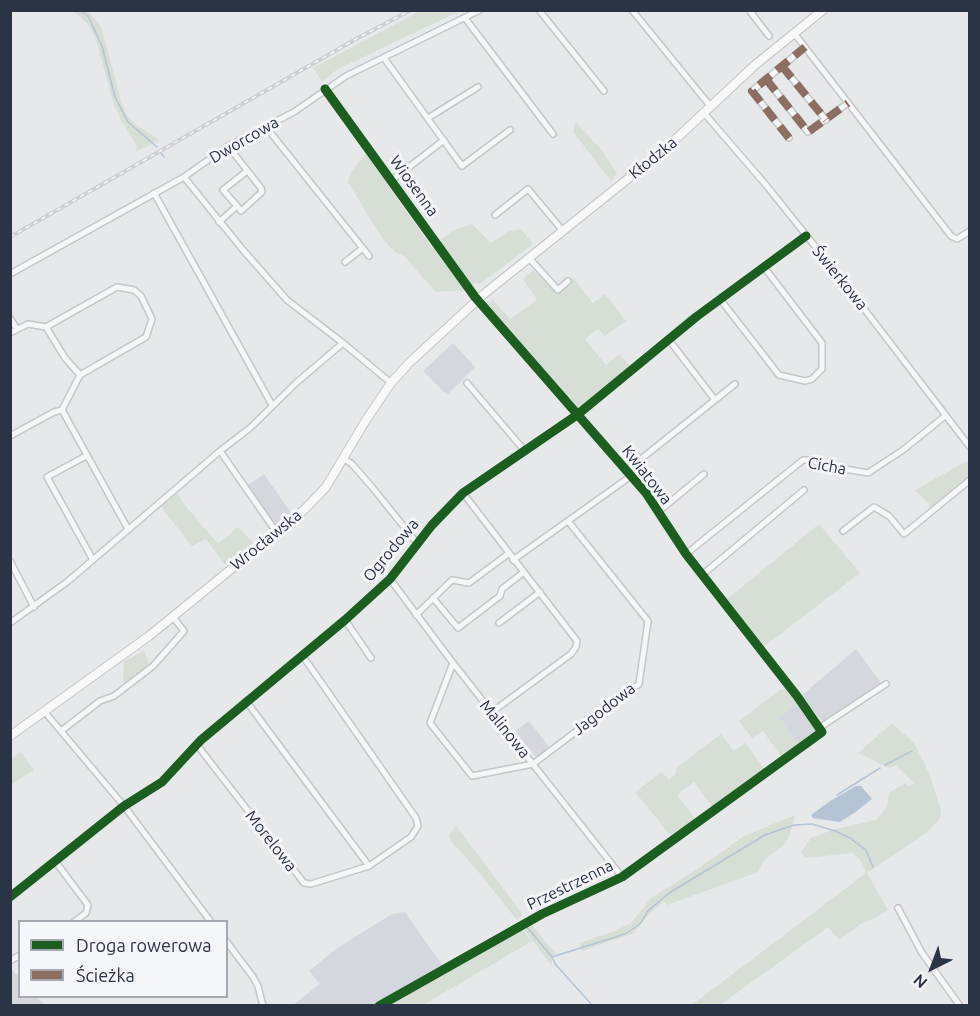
<!DOCTYPE html>
<meta charset="utf-8">
<style>
body{margin:0}
#map{position:relative;width:980px;height:1016px;overflow:hidden;background:#e6e8ea;font-family:Ubuntu,sans-serif}
canvas{display:block}
.frame{position:absolute;inset:0;border:12px solid #2b3445;pointer-events:none}
.legend{position:absolute;left:18px;top:920px;width:210px;height:78px;box-sizing:border-box;background:#f4f6f9;border:2px solid #a4a8b1;margin:0;padding:8px 10px;list-style:none;font-size:18px;color:#2b3445}
.legend li{display:flex;align-items:center;gap:12px;height:30px}
.legend b{width:30px;border:2px solid #a4a8b1}
.north{position:absolute;left:902px;top:938px;width:60px;height:60px;-webkit-text-stroke:4px #f4f6f9;paint-order:stroke;rotate:222deg;font-size:16px;font-weight:700;line-height:24px;text-align:center;color:#2b3445}
.north::after{content:'';display:block;margin:auto;width:21px;height:27px;background:#2b3445;clip-path:polygon(50% 0,100% 100%,50% 72%,0 100%)}
</style>
<div id="map">
<canvas width="980" height="1016"></canvas>
<div class="frame"></div>
<ul class="legend">
<li><b style="height:8px;background:#1b5e20"></b>Droga rowerowa</li>
<li><b style="height:8px;background:#8d6e63"></b>Ścieżka</li>
</ul>
<div class="north">N</div>
</div>
<script>
const ctx = document.querySelector('canvas').getContext('2d');
ctx.lineJoin = 'round';
function paint(path, color) {
  ctx.fillStyle = color;
  ctx.fill(path, 'evenodd');
}
function poly(rows) {
  const path = new Path2D();
  for (const r of rows) {
    path.moveTo(r[0], r[1]);
    for (let i = 2; i < r.length; i += 2) path.lineTo(r[i], r[i + 1]);
  }
  return path;
}
function trace(path, color, width, dash) {
  ctx.strokeStyle = color;
  ctx.lineWidth = width;
  ctx.lineCap = dash ? 'butt' : 'round';
  ctx.setLineDash(dash || []);
  ctx.stroke(path);
}
function drawText(font, color, halo, rows, align = 'center') {
  ctx.font = font + ' Ubuntu,sans-serif';
  ctx.lineWidth = 6;
  ctx.setLineDash([]);
  ctx.textBaseline = 'middle';
  ctx.strokeStyle = halo;
  ctx.fillStyle = color;
  for (const [text, x, y, turn = 0] of rows) {
    ctx.save();
    ctx.translate(x, y);
    ctx.rotate((+turn || 0) * Math.PI / 180);
    ctx.textAlign = isNaN(turn) ? turn : align;
    if (halo) ctx.strokeText(text, 0, 0);
    ctx.fillText(text, 0, 0);
    ctx.restore();
  }
}
const built = poly([
 [453,343,475,367,447,395,423,371],
 [264,474,291,513,277,524,274,524,248,485],
 [856,649,882,684,823,722,801,696],
 [797,704,817,729,816,733,799,745,779,718],
 [529,721,550,748,538,757,535,756,515,731],
 [405,912,442,965,372,1005,293,1005,320,984,309,971,336,949,392,914],
 [12,970,19,977,20,996,37,997,45,1005,11,1005,11,971]
]);
const green = poly([
 [73,11,88,11,95,19,102,30,122,104,128,117,138,126,160,140,135,152,137,146,122,122,114,105,96,39,88,24],
 [420,11,460,11,338,69,322,81,313,68],
 [577,123,604,153,617,174,611,181,574,133,574,124],
 [366,154,432,248,452,231,472,224,491,243,507,232,521,229,533,244,480,284,476,282,466,290,436,292,402,254,396,253,382,238,348,182,351,172],
 [533,270,556,292,573,278,593,303,605,294,626,321,605,336,598,329,585,339,606,365,619,354,630,366,579,413,487,306,493,300,510,319,537,300,523,279],
 [969,460,969,477,929,511,929,504,915,490],
 [177,493,188,509,218,544,238,527,253,543,225,565,206,539,192,546,161,507],
 [819,524,860,573,762,648,726,600],
 [144,651,148,662,146,677,129,688,123,683,124,661],
 [781,689,786,689,797,704,779,718,799,745,782,758,763,731,752,738,739,721],
 [892,723,914,743,929,773,941,810,940,818,927,832,867,873,888,910,873,919,862,923,839,940,828,927,720,1005,692,1005,866,873,862,862,853,853,805,858,801,852,811,838,832,830,876,820,886,808,890,792,905,783,909,786,914,783,896,766,889,768,858,753],
 [721,734,734,751,745,743,765,770,713,808,694,782,677,795,696,820,672,837,635,792,662,772,669,780,676,774,676,768],
 [21,752,34,770,11,785,11,759],
 [795,815,790,834,785,844,764,860,758,872,667,905,664,901,647,916,634,933,582,951,580,943,615,931,631,923,651,898,699,868,744,836],
 [456,826,521,912,522,915,517,920,477,870,450,840,449,835],
 [531,924,555,953,551,965,523,928],
 [521,928,532,941,423,1005,387,1006]
]);
const water = poly([
 [856,786,861,786,872,799,854,813,840,822,813,818,811,815,830,801]
]);
const stream = poly([
 [79,10,88,16,102,46,115,97,128,122,157,147],
 [161,153,164,157],
 [885,765,912,751],
 [837,795,880,768],
 [526,926,552,957,625,934,640,924,648,911,669,893,765,835,794,825,812,824,835,831,850,838,866,850,873,867],
 [553,959,556,965,593,1006]
]);
const minor = poly([
 [539,10,604,91],
 [632,10,711,107],
 [749,10,769,36],
 [465,18,553,134],
 [794,33,951,236,957,239,970,231],
 [384,58,462,166,510,130],
 [782,66,826,120],
 [766,79,808,132,848,103],
 [325,89,475,297,646,493,686,554,797,696,822,732,622,877,542,914,379,1006],
 [704,113,766,185,842,280,970,447],
 [428,118,478,87],
 [266,127,369,256],
 [789,138,752,91,805,47],
 [184,177,243,250,287,300,343,343],
 [391,181,444,140],
 [154,193,272,405],
 [237,206,223,190,247,171],
 [495,215,528,189,563,231],
 [219,222,237,206,241,211,262,192,261,188,228,146],
 [529,258,558,290,568,281],
 [345,262,363,248],
 [10,274,184,177,228,146,294,112,346,76,480,10],
 [720,299,779,375,805,381,812,379,822,369,822,343,764,267],
 [10,318,17,329],
 [46,327,117,287,134,290,141,296,152,319,146,337,80,375],
 [10,333,28,324,46,327,65,358,80,375,62,410,128,529],
 [669,340,715,400],
 [467,383,524,450],
 [10,436,54,412,62,410],
 [220,451,277,533],
 [86,456,47,477,93,560],
 [344,459,352,464,372,487,417,543],
 [626,471,735,384],
 [463,493,577,641,576,647,571,654,492,712],
 [658,512,704,474],
 [843,531,874,507,889,516,904,534,970,480],
 [686,554,803,460,810,460,833,467,868,473,903,450,945,416],
 [513,560,631,476],
 [10,561,34,607],
 [702,575,804,490],
 [390,579,453,663,622,877],
 [433,598,458,628,500,596,502,589,524,572],
 [416,615,452,580,469,583,508,554],
 [345,620,371,658],
 [10,623,67,582,220,451,250,428,296,383,343,343,391,383],
 [499,623,540,592],
 [453,663,430,723,472,776,533,764,639,684,648,621,568,521],
 [246,701,369,866],
 [44,711,124,806,211,922],
 [819,728,886,684],
 [61,731,100,701,114,696,153,666,184,631,173,617],
 [197,745,304,883,311,884,369,866,411,837,418,826,416,818,302,655],
 [55,861,88,905,86,913,74,922],
 [10,897,124,806,162,782,201,740,345,620,390,579,432,525,463,493,577,415,696,317,806,236],
 [898,908,922,953,960,1006],
 [226,941,253,977,258,986,263,1006],
 [10,961,20,955]
]);
const secondary = poly([
 [10,736,149,636,305,509,326,487,366,420,391,383,409,363,484,294,664,150,755,65,823,10]
]);
const rail = poly([
 [10,237,356,39,411,10]
]);
const quiet = poly([
 [782,66,826,120],
 [766,79,808,132,848,103],
 [789,138,752,91,805,47]
]);
const cycleway = poly([
 [325,89,475,297,646,493,686,554,797,696,822,732,622,877,542,914,379,1006],
 [10,897,124,806,162,782,201,740,345,620,390,579,432,525,463,493,577,415,696,317,806,236]
]);
const streetNames = [
 ["Dworcowa",244,140,-30],
 ["Kłodzka",653,158,-39],
 ["Wiosenna",414,186,54],
 ["Świerkowa",840,278,51],
 ["Cicha",827,466,10],
 ["Kwiatowa",647,475,52],
 ["Wrocławska",266,540,-39],
 ["Ogrodowa",391,550,-50],
 ["Jagodowa",604,709,-38],
 ["Malinowa",505,729,51],
 ["Morelowa",271,841,52],
 ["Przestrzenna",570,885,-26]
];
paint(built, '#d4d7dd');
paint(green, '#d6ded6');
paint(water, '#b4c4d5');
trace(stream, '#b4c4d5', 1.5);
trace(minor, '#c4c6c8', 8);
trace(secondary, '#c4c6c8', 10);
trace(minor, '#f5f6f7', 5);
trace(secondary, '#f8f8f8', 8);
trace(rail, '#cecfd2', 4);
trace(rail, '#f4f6f9', 1.5, [4.5]);
trace(quiet, '#8d6e63', 8, [15, 8]);
trace(cycleway, '#1b5e20', 9);
drawText('16px', '#2b3445', '#f4f6f9', streetNames);
</script>
